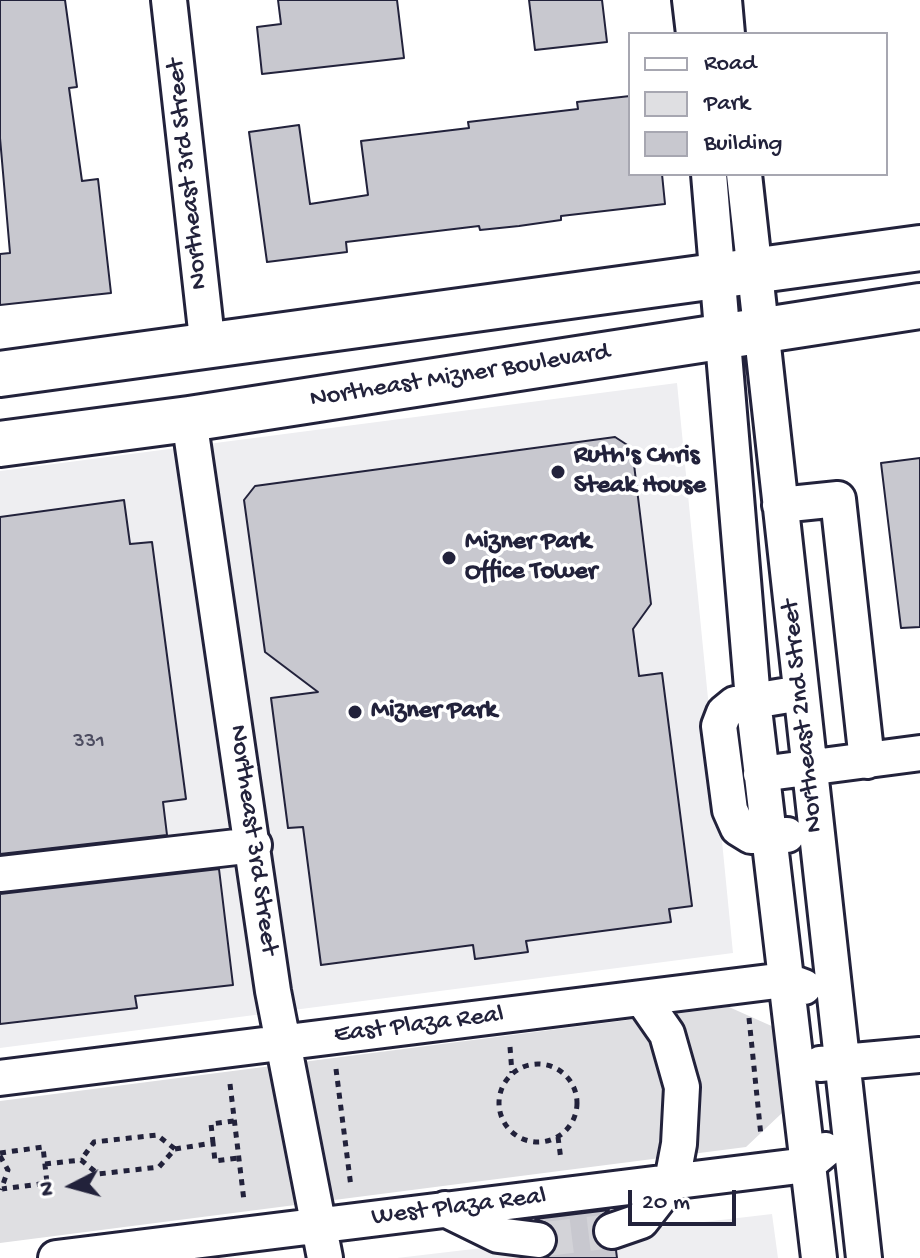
<!DOCTYPE html>
<style>
body{margin:0}
#map{position:relative;width:920px;height:1258px;overflow:hidden;background:#fff;font-family:"Gochi Hand",sans-serif}
canvas{display:block}
.legend{position:absolute;left:628px;top:32px;width:260px;height:144px;box-sizing:border-box;background:#fff;border:2px solid #a7a7b1;margin:0;padding:10px 14px;list-style:none;font-size:24px;color:#22223b}
.legend li{display:flex;align-items:center;gap:16px;height:40px}
.legend b{width:40px;border:2px solid #a7a7b1}
.north{position:absolute;left:32px;top:1146px;width:80px;height:80px;-webkit-text-stroke:6px #fff;paint-order:stroke;rotate:264deg;font-size:22px;font-weight:700;line-height:32px;text-align:center;color:#22223b}
.north::after{content:'';display:block;margin:auto;width:28px;height:36px;background:#22223b;clip-path:polygon(50% 0,100% 100%,50% 72%,0 100%)}
.scale{position:absolute;left:628px;top:1190px;width:108px;height:36px;box-sizing:border-box;border:4px solid #22223b;border-top:0;padding-left:10px;font-size:24px;line-height:28px;white-space:nowrap;color:#22223b;-webkit-text-stroke:6px #fff;paint-order:stroke}
</style>
<div id="map">
<canvas width="920" height="1258"></canvas>
<ul class="legend">
<li><b style="height:10px;background:#fff"></b>Road</li>
<li><b style="height:22px;background:#dfdfe2"></b>Park</li>
<li><b style="height:22px;background:#c8c8cf"></b>Building</li>
</ul>
<div class="north">N</div>
<div class="scale">20 m</div>
</div>
<script>
const ctx = document.querySelector('canvas').getContext('2d');
ctx.lineJoin = 'round';
function paint(path, color) {
  ctx.fillStyle = color;
  ctx.fill(path, 'evenodd');
}
function poly(rows) {
  const path = new Path2D();
  for (const r of rows) {
    if (r.length === 3) {
      path.moveTo(r[0] + r[2], r[1]);
      path.arc(r[0], r[1], r[2], 0, 2 * Math.PI);
      continue;
    }
    path.moveTo(r[0], r[1]);
    for (let i = 2; i < r.length; i += 2) path.lineTo(r[i], r[i + 1]);
  }
  return path;
}
function trace(path, color, width, dash) {
  ctx.strokeStyle = color;
  ctx.lineWidth = width;
  ctx.lineCap = dash ? 'butt' : 'round';
  ctx.setLineDash(dash || []);
  ctx.stroke(path);
}
function drawText(font, color, halo, rows, align = 'center') {
  ctx.font = font + ' "Gochi Hand",sans-serif';
  ctx.lineWidth = 7;
  ctx.setLineDash([]);
  ctx.textBaseline = 'middle';
  ctx.strokeStyle = halo;
  ctx.fillStyle = color;
  for (const [text, x, y, turn = 0] of rows) {
    ctx.save();
    ctx.translate(x, y);
    ctx.rotate((+turn || 0) * Math.PI / 180);
    ctx.textAlign = isNaN(turn) ? turn : align;
    if (halo) ctx.strokeText(text, 0, 0);
    ctx.fillText(text, 0, 0);
    ctx.restore();
  }
}
const built = poly([
 [677,383,733,953,0,1048,0,471],
 [772,1214,778,1258,397,1258]
]);
const green = poly([
 [729,1007,776,1028,782,1113,746,1147,0,1243,0,1101]
]);
const building = poly([
 [0,0,65,0,77,87,69,88,82,181,98,179,111,293,0,305,0,254,10,253,0,138,0,0],
 [278,0,397,0,404,58,262,74,257,27,281,24,278,0],
 [529,0,602,0,607,42,535,50,529,0],
 [630,96,630,174,662,174,665,204,561,216,561,220,519,226,480,230,479,226,346,242,347,252,267,262,249,132,299,125,310,204,368,195,361,141,469,128,468,122,578,109,577,102,630,96],
 [615,437,632,448,651,604,633,629,639,676,662,673,692,906,669,909,671,922,526,941,528,952,475,959,473,945,321,965,303,827,288,828,271,698,318,692,265,652,244,500,255,486,615,437],
 [920,458,920,627,901,628,881,463,920,458],
 [124,500,130,544,152,542,186,799,163,802,167,835,0,854,0,517,124,500],
 [219,869,233,985,135,996,137,1008,0,1024,0,894,219,869],
 [609,1210,596,1219,593,1237,600,1247,616,1250,617,1258,546,1258,554,1251,557,1233,549,1224,535,1219,609,1210]
]);
const minorTunnel = poly([
 [538,1240,612,1231]
]);
const path = poly([
 [749,1018,761,1136],
 [510,1047,512,1073],
 [538,1103,39],
 [336,1069,351,1187],
 [230,1084,244,1201],
 [558,1137,561,1160],
 [213,1143,211,1124,234,1121],
 [175,1149,213,1143,215,1161,238,1158],
 [0,1153,43,1147,47,1183,2,1189],
 [0,1156,8,1170,1,1190],
 [45,1164,81,1160,98,1174,159,1167,175,1149,157,1135,94,1142,81,1160]
]);
const minor = poly([
 [169,0,208,348],
 [690,0,694,34],
 [724,0,727,34],
 [709,174,753,700,819,1258],
 [744,174,864,1258],
 [189,419,273,991,325,1258],
 [780,505,838,499,867,761],
 [761,774,920,753],
 [787,835,751,836,738,828,730,810,719,726,724,713,735,704,801,693],
 [0,874,254,845],
 [820,1064,920,1055],
 [0,1078,785,980,804,987],
 [445,1209,498,1235,538,1240],
 [612,1231,641,1221,672,1181,679,1144,682,1087,667,1034,642,998],
 [56,1258,807,1165,825,1150]
]);
const major = poly([
 [0,374,920,248],
 [0,444,189,419,920,306]
]);
const markers = [
 [558,472,8,"#22223b"],
 [449,558,8,"#22223b"],
 [355,712,8,"#22223b"]
];
const numberNames = [
 ["331",89,743]
];
const streetNames = [
 ["Northeast 3rd Street",189,174,-96],
 ["Northeast Mizner Boulevard",460,377,-9],
 ["Northeast 2nd Street",804,716,-96],
 ["Northeast 3rd Street",252,840,82],
 ["East Plaza Real",419,1026,-7],
 ["West Plaza Real",459,1208,-7]
];
const poiNames = [
 ["Ruth's Chris",574,457],
 ["Steak House",574,487],
 ["Mizner Park",465,543],
 ["Office Tower",465,573],
 ["Mizner Park",371,712]
];
paint(built, '#eeeef1');
paint(green, '#dfdfe2');
paint(building, '#c8c8cf');
trace(building, '#22223b', 2);
trace(minorTunnel, '#d3d3d8', 34, [34, 17]);
trace(minor, '#22223b', 40);
trace(major, '#22223b', 50);
trace(path, '#22223b', 5, [6, 6]);
trace(minor, '#fff', 34);
trace(major, '#fff', 44);
for (const [x, y, r, color] of markers) {
  const dot = new Path2D();
  dot.arc(x, y, r, 0, 2 * Math.PI);
  ctx.fillStyle = color;
  ctx.fill(dot);
  trace(dot, '#fff', 3);
}
drawText('22px', '#4c4c60', null, numberNames);
drawText('26px', '#22223b', '#fff', streetNames);
drawText('bold 26px', '#22223b', '#fff', poiNames, 'left');
</script>
